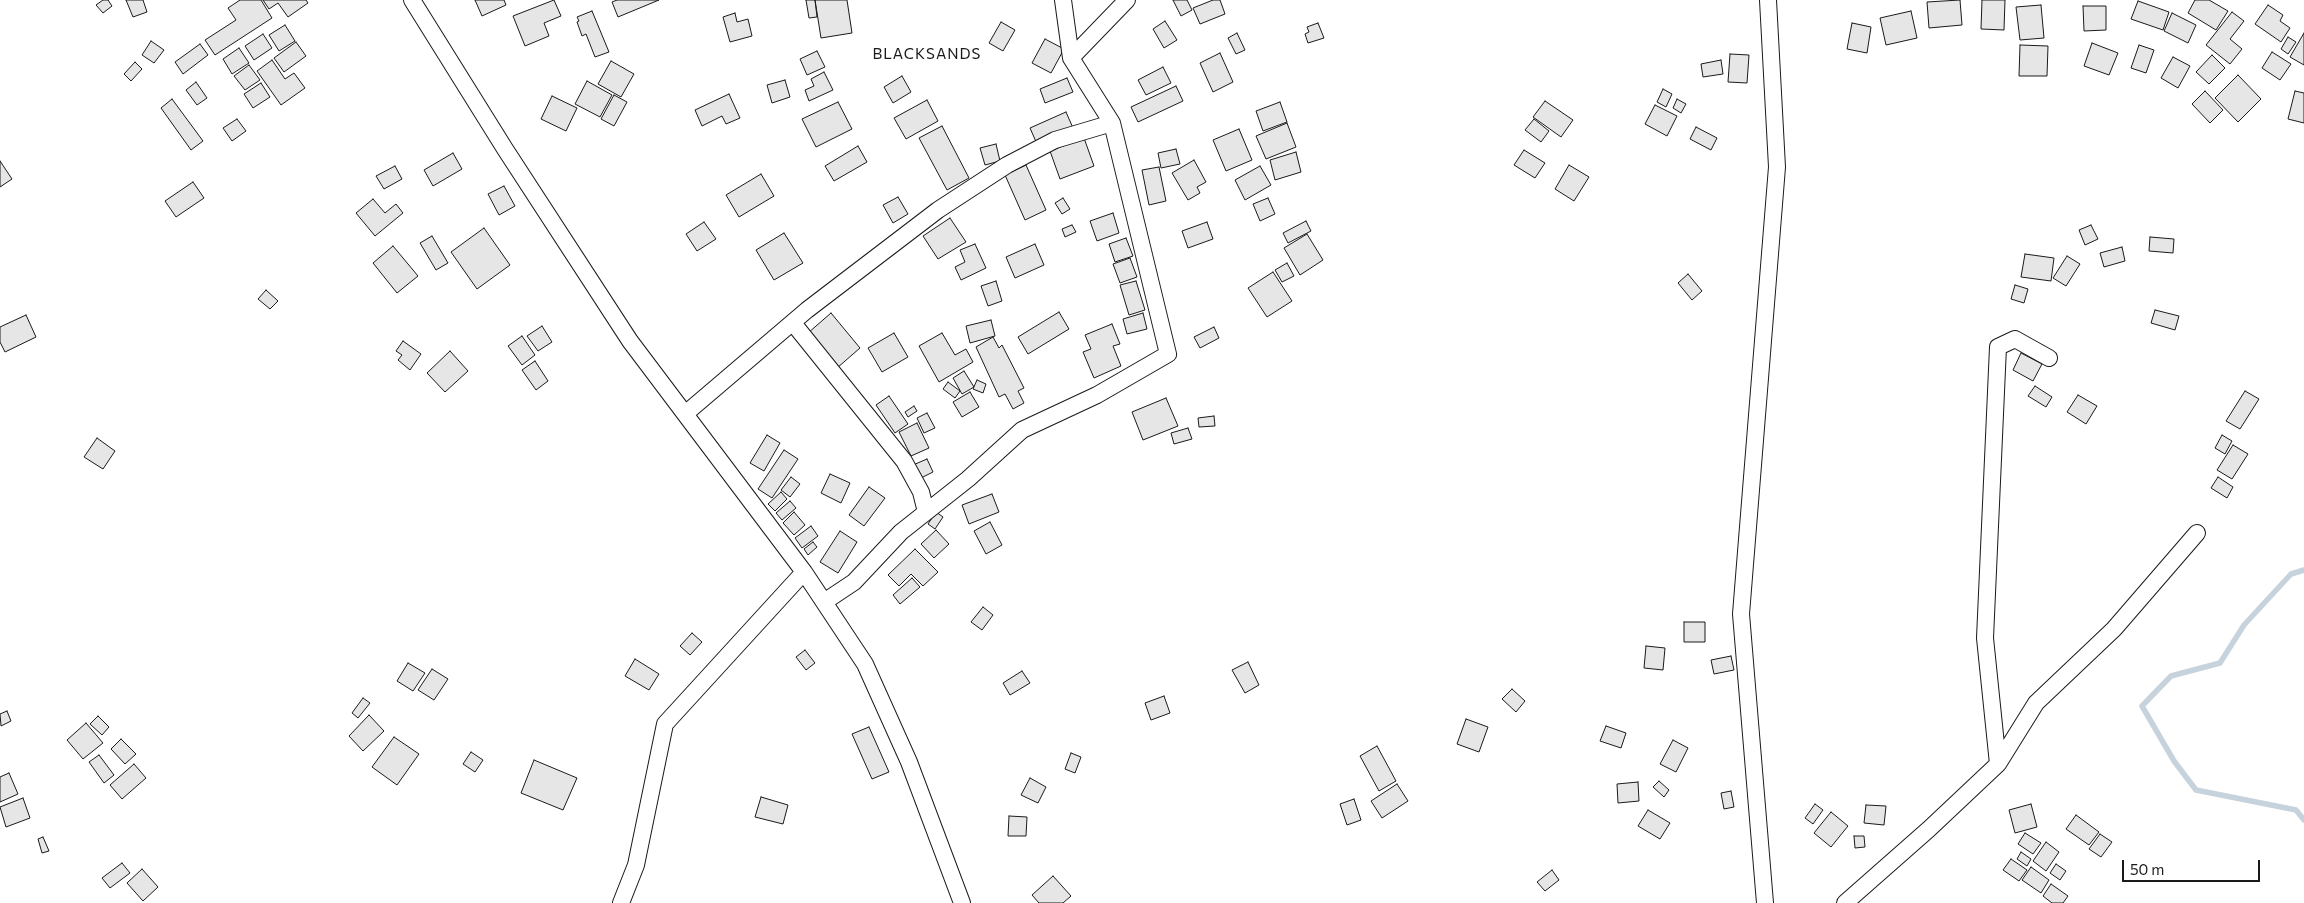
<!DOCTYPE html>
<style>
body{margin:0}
#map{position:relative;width:2304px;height:903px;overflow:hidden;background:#fff;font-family:Commissioner,sans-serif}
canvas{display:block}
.scale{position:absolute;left:2122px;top:860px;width:138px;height:22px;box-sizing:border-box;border:2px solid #1a1a1a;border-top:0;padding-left:6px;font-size:15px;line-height:18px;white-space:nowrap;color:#1a1a1a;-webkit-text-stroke:4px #fff;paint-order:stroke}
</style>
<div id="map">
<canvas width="2304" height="903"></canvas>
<div class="scale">50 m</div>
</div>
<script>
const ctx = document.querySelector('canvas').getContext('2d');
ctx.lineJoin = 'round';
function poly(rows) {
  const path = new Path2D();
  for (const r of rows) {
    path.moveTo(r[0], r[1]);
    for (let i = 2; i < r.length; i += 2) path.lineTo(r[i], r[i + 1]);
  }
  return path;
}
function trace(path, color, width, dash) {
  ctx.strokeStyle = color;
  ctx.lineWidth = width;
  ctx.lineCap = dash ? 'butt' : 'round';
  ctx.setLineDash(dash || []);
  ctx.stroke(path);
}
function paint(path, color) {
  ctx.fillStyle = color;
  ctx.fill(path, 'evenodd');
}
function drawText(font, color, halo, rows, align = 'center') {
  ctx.font = font + ' Commissioner,sans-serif';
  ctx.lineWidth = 4;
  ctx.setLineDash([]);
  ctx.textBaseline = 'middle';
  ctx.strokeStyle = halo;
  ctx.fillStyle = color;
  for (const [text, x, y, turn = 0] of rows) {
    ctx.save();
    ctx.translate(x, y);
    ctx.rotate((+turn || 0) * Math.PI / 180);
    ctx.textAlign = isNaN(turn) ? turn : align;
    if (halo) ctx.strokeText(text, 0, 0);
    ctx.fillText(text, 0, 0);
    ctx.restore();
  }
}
const stream = poly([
 [2304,570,2291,574,2244,625,2220,663,2171,676,2142,706,2174,761,2196,790,2296,810,2304,820]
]);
const building = poly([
 [103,0,108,0,112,6,103,13,96,5,103,0],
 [126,0,143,0,147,12,133,17,126,0],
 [240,0,261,0,272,18,215,55,205,40,236,20,228,8,240,0],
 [263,0,306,0,308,3,288,17,278,3,269,9,263,0],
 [475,0,504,0,506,5,482,16,475,0],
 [554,0,561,16,544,23,549,36,525,46,513,16,554,0],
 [617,0,659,0,618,17,612,2,617,0],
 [806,0,815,0,817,17,809,18,806,0],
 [815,0,847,0,852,33,821,38,815,0],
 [1173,0,1187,0,1192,10,1181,16,1173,0],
 [1213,0,1220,0,1225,14,1200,24,1193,8,1213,0],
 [1960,0,1962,25,1929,28,1927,2,1960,0],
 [1982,0,2005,0,2004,30,1981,29,1982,0],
 [2195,0,2209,0,2228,11,2216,30,2188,13,2195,0],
 [2138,1,2169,12,2163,30,2131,19,2138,1],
 [2041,5,2044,38,2020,40,2016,7,2041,5],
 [2268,5,2283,15,2280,21,2290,28,2281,42,2255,24,2268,5],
 [2083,6,2106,6,2106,30,2084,31,2083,6],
 [592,11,609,52,595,57,586,34,582,36,577,22,579,21,577,17,592,11],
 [1911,11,1917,38,1886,45,1880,18,1911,11],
 [2232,12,2244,21,2230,39,2242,49,2230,64,2206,45,2232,12],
 [735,13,737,22,748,19,752,36,730,42,723,17,735,13],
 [2172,13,2196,25,2188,43,2164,31,2172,13],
 [1165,21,1177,40,1164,48,1153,29,1165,21],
 [1001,22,1015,30,1003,51,989,43,1001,22],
 [1318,23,1324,38,1308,43,1305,34,1309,32,1307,27,1318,23],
 [1852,23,1871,27,1867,53,1847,49,1852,23],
 [285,25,295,41,279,51,269,35,285,25],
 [1237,33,1245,50,1236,54,1228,38,1237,33],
 [2304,33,2304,65,2290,57,2304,33],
 [263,34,272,48,254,60,245,46,263,34],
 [2288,37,2296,42,2288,54,2281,49,2288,37],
 [1045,39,1064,49,1051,73,1032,63,1045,39],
 [151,41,164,50,154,63,142,55,151,41],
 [296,42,306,56,284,72,274,58,296,42],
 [2092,43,2118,53,2109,75,2084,66,2092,43],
 [200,44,208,55,183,74,175,62,200,44],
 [2020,45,2048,46,2047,76,2019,76,2020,45],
 [2139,45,2154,50,2146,73,2131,68,2139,45],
 [239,48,249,63,232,74,223,59,239,48],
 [817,51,825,67,807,75,800,59,817,51],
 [2272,52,2291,64,2280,80,2262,68,2272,52],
 [1220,53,1233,82,1213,92,1200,63,1220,53],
 [1730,54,1749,55,1747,83,1728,82,1730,54],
 [2212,55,2225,68,2209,84,2196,72,2212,55],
 [2173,57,2190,66,2178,88,2161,78,2173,57],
 [272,60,285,79,294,73,305,88,281,105,257,71,272,60],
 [1721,60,1723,74,1703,77,1701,64,1721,60],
 [611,61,634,74,621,97,598,84,611,61],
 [135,62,142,69,131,81,124,74,135,62],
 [249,65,260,80,245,90,234,76,249,65],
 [1163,67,1171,83,1146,95,1138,80,1163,67],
 [824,72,833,90,809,101,805,90,814,86,811,79,824,72],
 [2238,75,2261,99,2238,122,2215,98,2238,75],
 [902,76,911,92,893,103,884,87,902,76],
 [1067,78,1073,92,1045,103,1040,89,1067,78],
 [785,80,790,97,772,103,767,85,785,80],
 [587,81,612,95,600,117,575,104,587,81],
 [196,82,207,98,197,105,186,90,196,82],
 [261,83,270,97,253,108,244,94,261,83],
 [1176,86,1183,101,1138,122,1131,107,1176,86],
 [1663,89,1672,94,1666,107,1657,102,1663,89],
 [2205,91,2223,110,2210,123,2192,104,2205,91],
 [2295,91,2304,93,2304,123,2288,119,2295,91],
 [729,94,740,118,726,124,722,116,702,126,695,110,729,94],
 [614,95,627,102,614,126,601,119,614,95],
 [552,96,577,108,566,131,541,119,552,96],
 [172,99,203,141,191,150,161,108,172,99],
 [1677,99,1686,104,1681,113,1673,108,1677,99],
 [927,100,938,121,906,139,894,118,927,100],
 [1545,101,1573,120,1561,137,1533,117,1545,101],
 [838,102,852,129,816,147,802,119,838,102],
 [1280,102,1287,122,1263,131,1256,111,1280,102],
 [1655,105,1677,116,1667,136,1645,124,1655,105],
 [1066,112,1073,128,1037,144,1030,128,1066,112],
 [237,119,246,131,232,141,223,128,237,119],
 [1534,119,1549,131,1541,142,1525,130,1534,119],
 [1287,123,1296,147,1266,159,1256,136,1287,123],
 [942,126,969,178,947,190,919,138,942,126],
 [1696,127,1717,138,1711,150,1690,139,1696,127],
 [1239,129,1252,160,1226,171,1213,140,1239,129],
 [1084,138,1094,166,1060,179,1050,151,1084,138],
 [996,144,1000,161,985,165,980,148,996,144],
 [858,146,867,162,834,181,825,166,858,146],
 [1176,149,1180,164,1161,168,1158,153,1176,149],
 [1524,150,1545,163,1535,178,1514,165,1524,150],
 [1296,152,1301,172,1275,180,1270,160,1296,152],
 [453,153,462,169,433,186,424,170,453,153],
 [1194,160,1206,182,1197,187,1200,193,1188,200,1172,173,1194,160],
 [0,161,12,179,0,187,0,161],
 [1026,165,1046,210,1025,220,1005,175,1026,165],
 [1569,165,1589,177,1574,201,1555,189,1569,165],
 [395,166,402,179,384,189,376,176,395,166],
 [1260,166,1271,185,1245,200,1235,180,1260,166],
 [1159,167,1166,201,1149,205,1142,170,1159,167],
 [761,174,774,196,739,217,726,195,761,174],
 [193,182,204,198,176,217,165,201,193,182],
 [504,186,515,206,499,215,488,194,504,186],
 [898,197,908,214,893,223,883,205,898,197],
 [1063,198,1070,209,1062,214,1055,203,1063,198],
 [1268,198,1275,214,1260,221,1253,204,1268,198],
 [373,199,385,213,396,204,403,213,375,236,356,213,373,199],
 [1113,213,1119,233,1097,241,1090,221,1113,213],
 [950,218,966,242,938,259,923,236,950,218],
 [1306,221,1311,231,1288,243,1283,233,1306,221],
 [704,222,716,239,697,251,686,234,704,222],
 [1207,222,1213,239,1188,248,1182,231,1207,222],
 [1072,225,1076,232,1065,237,1062,229,1072,225],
 [2091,225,2098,239,2085,245,2079,230,2091,225],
 [484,228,510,265,477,289,451,252,484,228],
 [784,233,803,263,774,280,756,250,784,233],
 [1307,234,1323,260,1300,275,1284,248,1307,234],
 [432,236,448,263,436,270,420,243,432,236],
 [2150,237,2174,239,2173,253,2149,251,2150,237],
 [1126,238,1133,256,1115,262,1109,244,1126,238],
 [975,244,986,268,961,280,955,267,965,262,960,250,975,244],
 [1035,244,1044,265,1015,278,1006,257,1035,244],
 [393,246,418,276,397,293,373,263,393,246],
 [2122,247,2125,261,2104,267,2100,253,2122,247],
 [2025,254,2054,258,2051,281,2021,277,2025,254],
 [2067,256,2080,264,2066,286,2053,278,2067,256],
 [1130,258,1137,277,1120,283,1113,264,1130,258],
 [1287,263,1294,276,1282,282,1275,270,1287,263],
 [1273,272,1292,301,1267,317,1248,288,1273,272],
 [1688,274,1702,291,1692,300,1678,283,1688,274],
 [996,281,1002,301,988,306,981,286,996,281],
 [1136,281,1145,310,1129,315,1120,285,1136,281],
 [2015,285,2028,289,2024,303,2011,299,2015,285],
 [266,290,278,301,270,309,258,299,266,290],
 [2155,310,2179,316,2175,330,2151,323,2155,310],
 [1059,312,1069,329,1028,354,1018,337,1059,312],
 [831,313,860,348,837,368,808,333,831,313],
 [1143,313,1147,329,1127,334,1123,319,1143,313],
 [26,315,36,337,5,352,0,342,0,327,26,315],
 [991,320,995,336,970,343,966,326,991,320],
 [1112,324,1120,344,1113,346,1121,366,1094,378,1083,352,1091,349,1085,335,1112,324],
 [542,326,552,342,538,351,527,336,542,326],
 [1214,327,1219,338,1200,348,1194,337,1214,327],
 [894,333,908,357,882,372,868,348,894,333],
 [942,333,955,355,966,349,973,362,939,382,919,346,942,333],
 [522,336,535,355,522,365,508,346,522,336],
 [993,337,999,348,1002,345,1024,388,1018,391,1024,403,1013,409,1005,394,999,397,976,347,993,337],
 [403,341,421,354,410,370,398,360,402,355,396,351,403,341],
 [450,351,468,371,445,392,427,373,450,351],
 [2021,353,2042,364,2033,381,2013,370,2021,353],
 [535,361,548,381,536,390,522,370,535,361],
 [964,371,974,387,962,394,953,378,964,371],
 [977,380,986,384,983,393,973,389,977,380],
 [948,382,960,391,955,398,943,389,948,382],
 [2035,386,2052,397,2046,407,2028,396,2035,386],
 [2245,391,2259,399,2240,429,2226,421,2245,391],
 [970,392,979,407,962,417,953,402,970,392],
 [2078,395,2097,406,2086,424,2067,412,2078,395],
 [889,396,908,424,895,433,876,405,889,396],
 [1166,398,1178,426,1143,440,1132,412,1166,398],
 [914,406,917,411,908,417,905,412,914,406],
 [927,413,935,428,924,433,917,418,927,413],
 [1214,416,1215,426,1199,427,1198,418,1214,416],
 [917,423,929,448,911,456,899,432,917,423],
 [1188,428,1192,439,1174,444,1171,433,1188,428],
 [767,435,780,443,764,471,750,463,767,435],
 [2222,435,2232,441,2225,454,2215,448,2222,435],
 [97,438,115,451,103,469,84,457,97,438],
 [2233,445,2248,454,2232,479,2217,470,2233,445],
 [784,450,798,459,772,498,758,489,784,450],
 [927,459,933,472,919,479,913,465,927,459],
 [830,474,850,483,841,503,821,493,830,474],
 [791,477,800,484,790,497,781,490,791,477],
 [2218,477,2233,487,2227,498,2211,488,2218,477],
 [869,487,885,498,864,526,849,515,869,487],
 [781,492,787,499,775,511,768,504,781,492],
 [992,494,999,512,969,524,962,505,992,494],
 [790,501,796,508,782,520,776,513,790,501],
 [794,512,805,525,794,535,783,523,794,512],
 [936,512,943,517,935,529,928,524,936,512],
 [990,522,1002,545,986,554,974,531,990,522],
 [811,526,818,536,802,548,795,538,811,526],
 [936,530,949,544,934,558,921,544,936,530],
 [840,531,857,542,838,573,820,562,840,531],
 [813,542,817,547,808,555,804,549,813,542],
 [915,549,938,572,923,586,911,574,899,586,888,575,915,549],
 [912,578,920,587,900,604,893,595,912,578],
 [983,607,993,615,982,630,971,622,983,607],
 [1684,622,1705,622,1705,642,1684,642,1684,622],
 [692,633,702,642,690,655,680,646,692,633],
 [1646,646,1665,648,1663,670,1644,668,1646,646],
 [805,650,815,663,806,670,796,657,805,650],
 [1731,656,1734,670,1714,674,1711,660,1731,656],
 [635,659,659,674,649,690,625,676,635,659],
 [1248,662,1259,685,1245,693,1232,670,1248,662],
 [408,663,425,673,413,691,397,681,408,663],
 [432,669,448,679,434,700,418,690,432,669],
 [1022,671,1030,683,1010,695,1003,683,1022,671],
 [1512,689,1525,701,1516,712,1502,699,1512,689],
 [1164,696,1170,713,1151,720,1145,703,1164,696],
 [363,698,370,703,358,718,352,713,363,698],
 [7,711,11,721,1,726,0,714,7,711],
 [369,715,384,731,363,751,349,736,369,715],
 [98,716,109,727,102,735,90,724,98,716],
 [1466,719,1488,727,1479,752,1457,744,1466,719],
 [86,723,103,743,83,759,67,740,86,723],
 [1606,726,1626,733,1621,748,1600,741,1606,726],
 [869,727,889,772,872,779,852,734,869,727],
 [394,737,419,754,397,785,372,767,394,737],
 [121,739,136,754,125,764,111,749,121,739],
 [1673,740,1688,748,1676,772,1660,764,1673,740],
 [1377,746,1396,781,1379,791,1360,756,1377,746],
 [471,752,483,760,475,772,463,764,471,752],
 [1071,753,1081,757,1075,773,1065,769,1071,753],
 [99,755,114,775,104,783,89,762,99,755],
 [534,760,577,778,563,810,521,793,534,760],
 [134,764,146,778,122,799,110,785,134,764],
 [9,773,18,794,0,802,0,777,9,773],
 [1030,778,1046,787,1038,803,1021,795,1030,778],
 [1659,781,1669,790,1664,797,1653,787,1659,781],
 [1638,782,1639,801,1618,803,1617,784,1638,782],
 [1397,784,1408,801,1382,818,1371,801,1397,784],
 [1731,791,1734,807,1724,809,1721,793,1731,791],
 [761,797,788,805,783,824,755,817,761,797],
 [23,798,30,818,6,827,0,807,23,798],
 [1354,799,1361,820,1347,825,1340,804,1354,799],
 [1815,804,1823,810,1813,824,1805,818,1815,804],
 [2031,804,2037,827,2015,833,2009,810,2031,804],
 [1866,805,1886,806,1884,825,1864,823,1866,805],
 [1648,810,1670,823,1660,839,1638,826,1648,810],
 [1831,812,1848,826,1831,847,1814,833,1831,812],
 [2076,815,2099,832,2089,845,2066,829,2076,815],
 [1009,816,1027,817,1026,836,1008,836,1009,816],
 [2025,833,2041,843,2033,854,2018,844,2025,833],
 [2100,834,2112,842,2101,857,2089,849,2100,834],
 [1854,836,1864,836,1865,847,1855,848,1854,836],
 [43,837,49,851,42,853,38,839,43,837],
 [2046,842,2059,852,2046,871,2033,861,2046,842],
 [2021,852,2031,859,2027,866,2017,859,2021,852],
 [2011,859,2027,870,2019,881,2003,870,2011,859],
 [122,863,130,873,110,888,102,878,122,863],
 [2056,864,2066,871,2060,880,2050,873,2056,864],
 [2031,867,2049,880,2041,893,2022,880,2031,867],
 [142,869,158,887,143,901,127,883,142,869],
 [1552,870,1559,880,1545,891,1537,882,1552,870],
 [1053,876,1071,896,1063,903,1039,903,1032,895,1053,876],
 [2051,884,2068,896,2063,903,2052,903,2043,896,2051,884]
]);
const street = poly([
 [412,0,505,149,630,341,804,572,865,664,909,762,962,903],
 [1071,58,1127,0],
 [793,323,904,461,921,492,926,512],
 [685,414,807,310,938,210,1007,165,1055,140,1112,123],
 [824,602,854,582,901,532,968,479,1022,430,1097,395,1168,354,1112,123,1071,58,1063,0],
 [1998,764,2036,703,2114,629,2197,533],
 [621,903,636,865,665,724,804,572],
 [1765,903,1741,614,1777,167,1768,0],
 [1845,903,1929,829,1998,764,1985,638,1998,347,2015,339,2049,358]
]);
const neighbourhoodNames = [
 ["BLACKSANDS",927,54]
];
trace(stream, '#c6d2dc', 5.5);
paint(building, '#e6e6e6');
trace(building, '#1a1a1a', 1);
trace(street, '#1a1a1a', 18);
trace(street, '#fff', 16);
ctx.letterSpacing = '1px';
drawText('15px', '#1a1a1a', '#fff', neighbourhoodNames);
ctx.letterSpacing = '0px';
</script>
